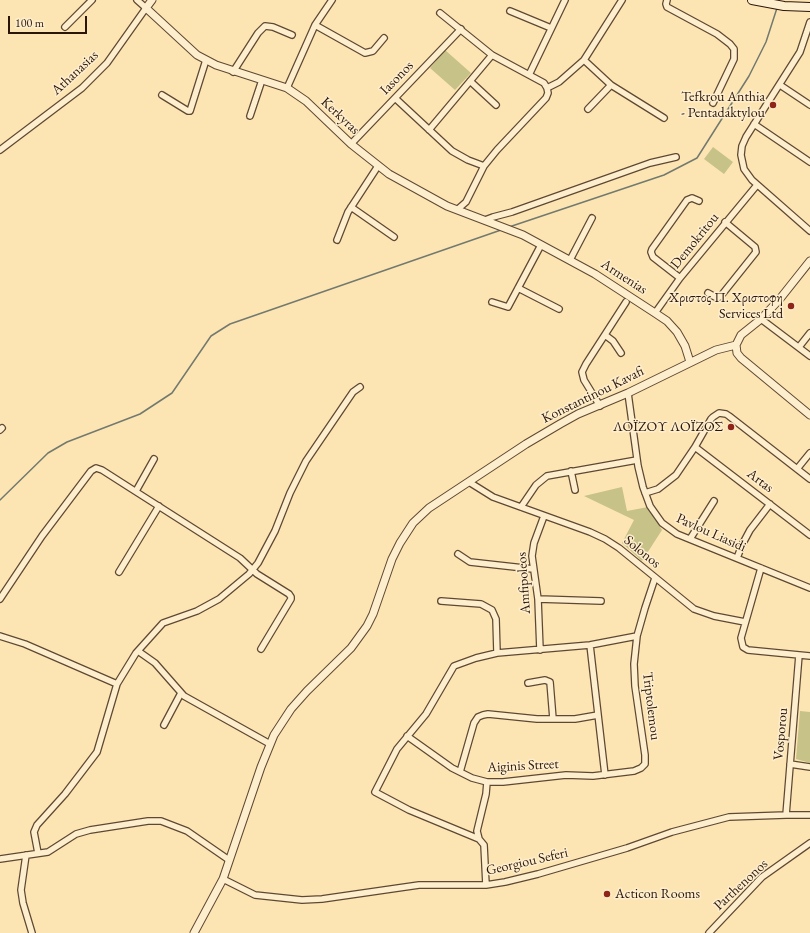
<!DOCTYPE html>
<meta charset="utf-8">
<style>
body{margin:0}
#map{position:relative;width:810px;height:933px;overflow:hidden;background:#fce5b2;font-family:"EB Garamond",serif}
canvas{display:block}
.scale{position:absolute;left:8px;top:16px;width:79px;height:18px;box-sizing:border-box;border:2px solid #2b1409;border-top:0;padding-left:5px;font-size:12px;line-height:14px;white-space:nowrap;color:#2b1409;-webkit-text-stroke:3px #fdeecd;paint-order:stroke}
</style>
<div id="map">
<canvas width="810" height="933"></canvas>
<div class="scale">100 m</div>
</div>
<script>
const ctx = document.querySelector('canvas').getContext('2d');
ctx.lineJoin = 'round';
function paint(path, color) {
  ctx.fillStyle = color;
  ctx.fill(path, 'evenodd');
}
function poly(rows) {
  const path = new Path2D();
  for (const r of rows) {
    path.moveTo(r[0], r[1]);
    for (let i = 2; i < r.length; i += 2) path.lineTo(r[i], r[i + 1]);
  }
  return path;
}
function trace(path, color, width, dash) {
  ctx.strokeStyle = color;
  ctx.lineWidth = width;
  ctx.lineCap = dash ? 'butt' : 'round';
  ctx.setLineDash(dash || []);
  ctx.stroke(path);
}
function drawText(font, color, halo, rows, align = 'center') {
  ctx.font = font + ' "EB Garamond",serif';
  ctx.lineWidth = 3;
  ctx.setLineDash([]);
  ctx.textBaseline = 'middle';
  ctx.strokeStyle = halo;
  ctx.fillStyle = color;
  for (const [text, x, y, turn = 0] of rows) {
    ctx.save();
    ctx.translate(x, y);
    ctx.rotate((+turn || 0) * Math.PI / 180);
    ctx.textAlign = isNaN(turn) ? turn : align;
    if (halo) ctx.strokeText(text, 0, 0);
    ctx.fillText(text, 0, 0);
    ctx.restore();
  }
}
const green = poly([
 [445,50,471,73,455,90,430,68],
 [713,147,733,162,724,174,704,159],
 [622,487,627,511,648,507,662,530,642,561,622,543,634,520,584,496],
 [800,711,810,712,810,763,796,759]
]);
const stream = poly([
 [509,227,664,175,697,158,749,76,766,42,777,8],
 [0,500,48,453,67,442,140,414,172,393,211,336,230,324,501,230]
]);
const minor = poly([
 [667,0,666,4,667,7,717,34,730,44,734,49,734,59,713,103],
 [510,11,551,28],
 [440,13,492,55,544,83,547,88,548,93,546,98,497,150,484,166,466,202,458,209],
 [810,22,800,52,746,137,742,146,741,155,744,169,752,180,810,231],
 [315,25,365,53,373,51,384,38],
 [65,27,92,0],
 [584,60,611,85,664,118],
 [233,72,258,33,265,26,273,27,292,35],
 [529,75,565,0],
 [470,81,496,105],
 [780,85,810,105],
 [287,88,315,25,332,0],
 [547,88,559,82,584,60,622,0],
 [162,95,188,111,190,111,206,60],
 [395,98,452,151,468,160,484,166],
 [588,109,611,85],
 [250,116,262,80],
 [754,124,810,162],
 [429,130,492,55],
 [351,144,461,29],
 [0,150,82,88,107,63,146,8,137,0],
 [351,207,394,237],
 [485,220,493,217,512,212,650,163,676,157],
 [337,240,348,212,378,166],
 [570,260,592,218],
 [680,278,653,257,651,252,652,249,687,200,692,198,699,201],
 [518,288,559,309],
 [708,293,717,298,720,297,756,252,755,247,725,222],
 [492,302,508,307,541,245],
 [655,313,680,278,757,185],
 [761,319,810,356],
 [605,335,613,341,621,353],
 [799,347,810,333],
 [628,393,638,466,643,487,650,506,662,523,677,534,810,588],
 [600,406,584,380,582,372,586,364,626,302],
 [0,430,2,428],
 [695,447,810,535],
 [797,469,810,453],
 [571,471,575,490],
 [469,482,493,497,590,532,605,539,619,548,694,609,714,616,745,622],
 [136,491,154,459],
 [645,493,658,489,676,475,695,447,711,419,713,417,719,413,726,414,729,416,810,479],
 [521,507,536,485,547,476,637,460],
 [690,539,714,501],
 [458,554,470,562,533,569],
 [737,558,742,545,750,530,770,504],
 [761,568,741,638,743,647,748,650,810,656],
 [119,572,159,506],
 [0,599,42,536,91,471,96,468,102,470,127,486,240,558,257,574,289,594,291,597,291,599,261,649],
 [538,599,601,601],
 [441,601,481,604,492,610,496,619,497,653],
 [0,636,25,644,117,684],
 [590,645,605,775],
 [540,650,538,599,532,556,534,543,544,516],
 [138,651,155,663,184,696,270,744],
 [528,683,545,680,550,682,553,719],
 [164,725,181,693],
 [407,736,452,768,472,778,487,782,503,782,566,775,593,776,634,771,641,768,645,764,645,755,635,686,634,664,637,636,645,608,655,578],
 [790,764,810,767],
 [460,772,474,723,478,717,483,715,488,714,537,719,575,719,598,715],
 [786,815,799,655],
 [479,839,409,810,375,792,397,749,426,714,454,666,476,658,497,653,590,645,637,636],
 [38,853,34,832,37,825,65,794,97,752,117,684,136,653,163,623,197,611,219,599,249,574,258,563,275,531,290,493,306,461,353,392,360,387],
 [26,855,21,890,23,903,32,933],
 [0,859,48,852,76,834,90,830,148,821,161,821,187,831,229,860],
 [223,879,255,895,302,900,322,899,419,885,486,885,505,882,538,874,627,848,672,832,729,817,786,815,810,815],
 [486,885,484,845,479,839,477,831,486,794,487,782],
 [709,933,762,877,810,843]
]);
const tertiary = poly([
 [152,0,146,8,197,55,216,65,287,88,306,101,351,144,389,174,447,206,523,235,595,274,655,313,667,321,677,332,685,346,690,362],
 [736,345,741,335,761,319,779,300,810,261],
 [736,345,737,353,741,358,810,415],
 [194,933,223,879,261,767,274,735,291,709,307,691,351,648,367,626,373,614,392,559,400,543,413,523,429,508,526,444,560,424,578,414,628,393,716,350,736,345]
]);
const secondary = poly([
 [752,0,784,6,810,7]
]);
const markers = [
 [773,105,4,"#8f2418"],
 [791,306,4,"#8f2418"],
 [731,427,4,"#8f2418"],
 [607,894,4,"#8f2418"]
];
const streetNames = [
 ["Athanasias",75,73,-43],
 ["Iasonos",397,78,-46],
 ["Kerkyras",340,116,43],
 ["Demokritou",695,241,-51],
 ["Armenias",624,277,33],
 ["Konstantinou Kavafi",593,395,-26],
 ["Artas",760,481,37],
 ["Pavlou Liasidi",711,533,24],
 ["Solonos",642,552,39],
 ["Amfipoleos",524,583,-94],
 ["Triptolemou",651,706,83],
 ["Vosporou",781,734,-85],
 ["Aiginis Street",523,766,-3],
 ["Georgiou Seferi",527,862,-13],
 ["Parthenonos",741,885,-43]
];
const poiNames = [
 ["Tefkrou Anthia",765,97],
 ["- Pentadaktylou",765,113],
 ["Χριστος Π. Χριστοφη",783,298],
 ["Services Ltd",783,314],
 ["ΛΟΪΖΟΥ ΛΟΪΖΟΣ",723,427],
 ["Acticon Rooms",615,894,"left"]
];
paint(green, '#c7c287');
trace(stream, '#72796f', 1.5);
trace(minor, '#5f4833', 8);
trace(tertiary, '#5f4833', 9);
trace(secondary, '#2b1409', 10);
trace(minor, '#fdeecd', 5.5);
trace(tertiary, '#fdeecd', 7);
trace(secondary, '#fdeecd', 8);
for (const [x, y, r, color] of markers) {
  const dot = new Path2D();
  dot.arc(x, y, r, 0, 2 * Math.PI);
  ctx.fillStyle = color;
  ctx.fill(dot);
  trace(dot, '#fdeecd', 1.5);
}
drawText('14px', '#2b1409', '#fdeecd', streetNames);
drawText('14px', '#2b1409', '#fdeecd', poiNames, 'right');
</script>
